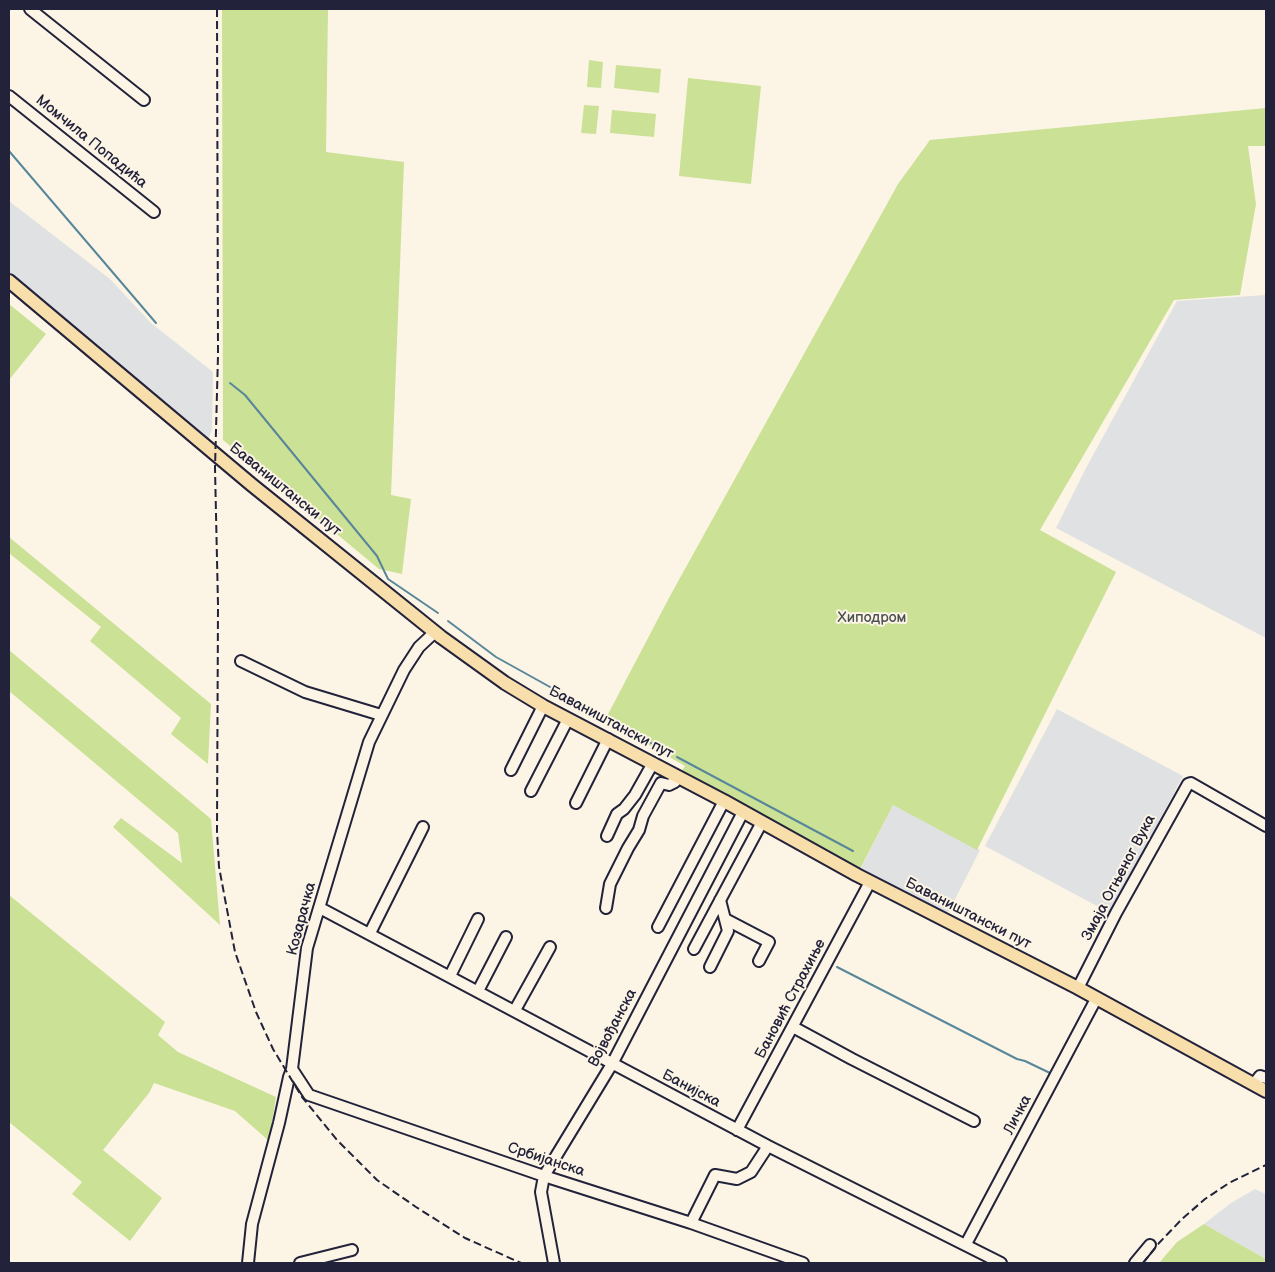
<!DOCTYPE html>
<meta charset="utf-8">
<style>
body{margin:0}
#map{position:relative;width:1275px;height:1272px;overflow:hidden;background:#fcf5e5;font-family:"Balsamiq Sans",sans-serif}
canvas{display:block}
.frame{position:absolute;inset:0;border:10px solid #22223b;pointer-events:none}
</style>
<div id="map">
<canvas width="1275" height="1272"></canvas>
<div class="frame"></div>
</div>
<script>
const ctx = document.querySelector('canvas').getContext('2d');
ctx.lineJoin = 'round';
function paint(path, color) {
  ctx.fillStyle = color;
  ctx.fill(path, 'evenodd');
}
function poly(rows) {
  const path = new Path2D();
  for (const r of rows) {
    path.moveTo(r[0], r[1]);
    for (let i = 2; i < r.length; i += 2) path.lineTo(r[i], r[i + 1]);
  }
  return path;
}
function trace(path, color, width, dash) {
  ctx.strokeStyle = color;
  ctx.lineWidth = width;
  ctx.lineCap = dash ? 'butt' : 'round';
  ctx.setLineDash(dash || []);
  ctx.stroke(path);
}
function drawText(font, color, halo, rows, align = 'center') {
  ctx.font = font + ' "Balsamiq Sans",sans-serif';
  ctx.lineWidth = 4;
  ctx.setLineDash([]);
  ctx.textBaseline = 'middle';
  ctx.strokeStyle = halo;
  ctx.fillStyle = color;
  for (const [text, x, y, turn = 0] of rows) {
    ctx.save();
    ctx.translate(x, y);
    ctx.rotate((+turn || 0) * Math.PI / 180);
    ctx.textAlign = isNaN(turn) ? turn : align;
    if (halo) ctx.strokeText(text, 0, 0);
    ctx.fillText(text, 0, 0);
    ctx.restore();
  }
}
const built = poly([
 [9,201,110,279,151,323,213,372,212,430,208,440,9,272],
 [1266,295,1266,638,1056,528,1086,468,1177,301],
 [1057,709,1183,776,1110,913,985,846],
 [893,805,980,850,946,917,860,870],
 [1255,1189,1266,1194,1266,1259,1204,1224,1231,1203]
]);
const green = poly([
 [222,9,328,9,326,152,404,162,391,495,411,499,402,574,379,569,223,440],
 [589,60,603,62,601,88,587,87],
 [616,65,661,69,659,93,614,88],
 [688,78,761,86,751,184,679,176],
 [584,105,599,106,596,134,581,133],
 [1266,108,1266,146,1248,146,1256,204,1240,295,1174,300,1040,530,1116,572,977,850,893,805,857,875,678,777,685,766,605,720,670,596,898,184,930,140],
 [612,110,656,114,654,137,610,133],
 [9,304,46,334,9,380],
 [9,537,211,704,208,764,171,734,181,718,90,641,101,627,9,553],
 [9,650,211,819,220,925,113,827,121,818,182,863,178,833,9,691],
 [9,895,165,1022,158,1035,178,1052,276,1097,269,1141,235,1111,154,1083,149,1093,103,1150,162,1198,130,1241,72,1194,82,1182,9,1122],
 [1204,1224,1266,1259,1266,1263,1159,1263,1177,1242]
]);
const stream = poly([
 [9,151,156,323],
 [230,383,245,395,377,556,388,579,438,613],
 [448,621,496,657,667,752],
 [677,757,853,851],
 [837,967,1017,1059,1025,1061,1050,1073]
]);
const minor = poly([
 [30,9,144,100],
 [9,96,154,212],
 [241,661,305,692,381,715],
 [511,770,543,706],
 [531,791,568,719],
 [576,803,608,739],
 [607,836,617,814,624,809,635,795,653,763],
 [320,908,768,1146,1001,1263],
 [606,908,610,884,628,848,639,830,643,816,661,783,669,785,675,782,678,777],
 [725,919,769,942,759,961],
 [658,927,724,801],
 [370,933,423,827],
 [694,949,762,822],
 [710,967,728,931,720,900],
 [450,976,478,919],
 [1078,988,1116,913,1188,784,1191,783,1266,826],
 [478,991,506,937],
 [515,1010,550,947],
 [793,1027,852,1059,974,1121],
 [292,1069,309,1095,544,1176,691,1223,803,1263],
 [1254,1084,1260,1076,1266,1078],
 [737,1130,870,882],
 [691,1223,715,1175,737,1179,751,1172,768,1146],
 [966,1244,1096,999],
 [248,1263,252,1224,279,1123,289,1077,292,1069,307,948,369,742,404,670,419,647,435,632],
 [300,1263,352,1250],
 [554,1263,541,1192,544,1176,612,1064,743,812],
 [1135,1263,1150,1245]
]);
const major = poly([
 [9,281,252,485,441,637,505,683,543,706,724,801,857,875,1078,988,1266,1091]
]);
const rail = poly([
 [217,9,218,355,215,468,218,605,217,831,219,867,235,952,256,1012,273,1049,302,1097,337,1140,377,1180,416,1207,465,1238,521,1263],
 [1143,1263,1159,1243,1182,1219,1205,1199,1229,1183,1266,1165]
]);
const streetNames = [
 ["Момчила Попадића",91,142,39],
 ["Баваништански пут",285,490,39],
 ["Баваништански пут",611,723,28],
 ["Змаја Огњеног Вука",1119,878,-62],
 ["Баваништански пут",968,914,27],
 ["Козарачка",302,919,-75],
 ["Бановић Страхиње",791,999,-62],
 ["Војвођанска",613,1028,-62],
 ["Банијска",691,1089,28],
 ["Личка",1018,1115,-62],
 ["Србијанска",546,1160,18]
];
const parkNames = [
 ["Хиподром",872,618]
];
paint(built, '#dfe1e3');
paint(green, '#cbe196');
trace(stream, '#58869a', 2);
trace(minor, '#22223b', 14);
trace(major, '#22223b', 16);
trace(minor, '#fcf5e5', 10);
trace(major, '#f8deab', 12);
trace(rail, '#22223b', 2, [8, 4]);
drawText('15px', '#22223b', '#fcf5e5', streetNames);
drawText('15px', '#4c5252', '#fcf5e5', parkNames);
</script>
